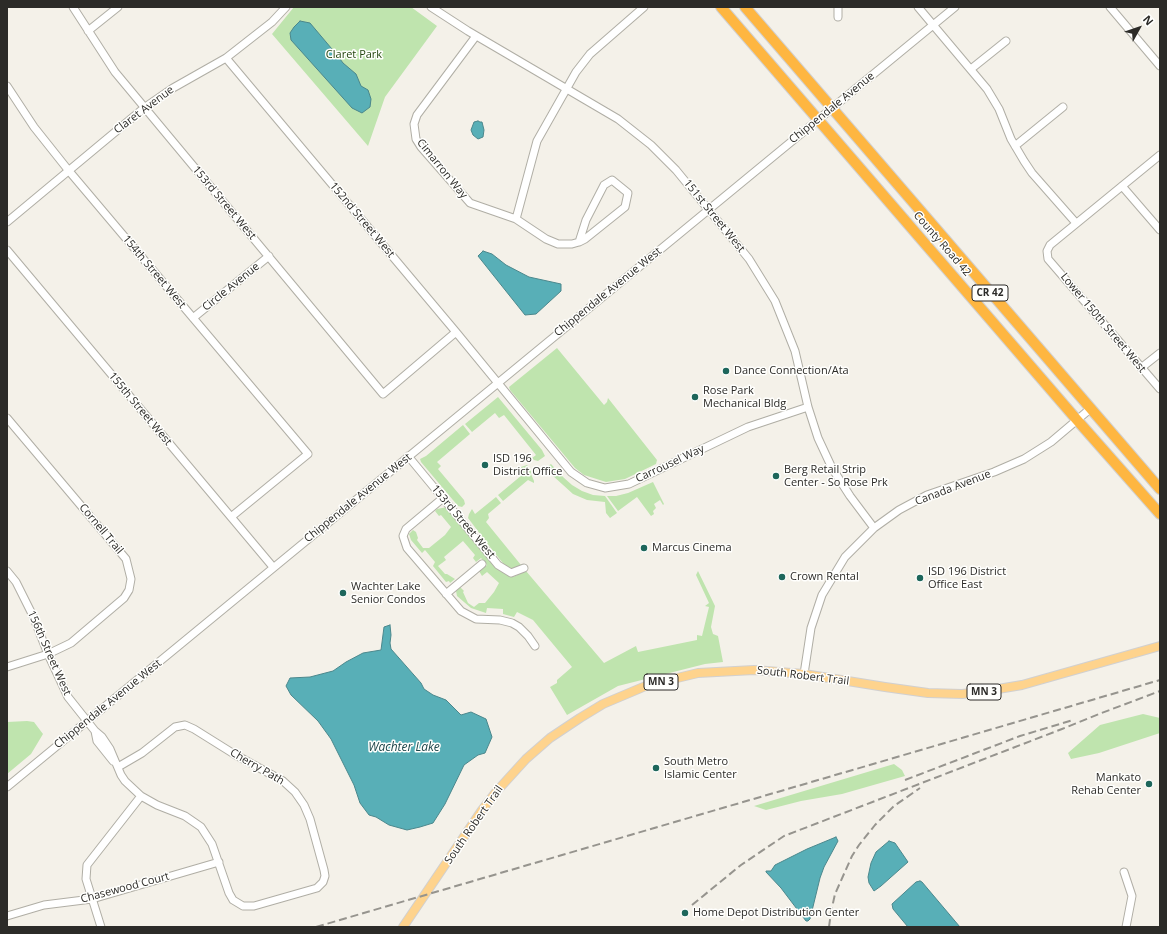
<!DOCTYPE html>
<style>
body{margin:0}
#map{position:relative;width:1167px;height:934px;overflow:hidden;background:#f4f1e9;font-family:"Open Sans",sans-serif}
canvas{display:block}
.frame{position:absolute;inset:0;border:8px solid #2c2b28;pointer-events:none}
.north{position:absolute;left:1119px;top:8px;width:40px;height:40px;-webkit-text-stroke:3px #fffffd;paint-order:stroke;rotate:50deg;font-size:11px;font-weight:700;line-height:16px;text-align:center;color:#2c2b28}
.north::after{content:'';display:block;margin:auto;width:14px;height:18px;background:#2c2b28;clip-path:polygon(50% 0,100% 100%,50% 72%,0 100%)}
</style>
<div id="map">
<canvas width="1167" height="934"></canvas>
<div class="frame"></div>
<div class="north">N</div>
</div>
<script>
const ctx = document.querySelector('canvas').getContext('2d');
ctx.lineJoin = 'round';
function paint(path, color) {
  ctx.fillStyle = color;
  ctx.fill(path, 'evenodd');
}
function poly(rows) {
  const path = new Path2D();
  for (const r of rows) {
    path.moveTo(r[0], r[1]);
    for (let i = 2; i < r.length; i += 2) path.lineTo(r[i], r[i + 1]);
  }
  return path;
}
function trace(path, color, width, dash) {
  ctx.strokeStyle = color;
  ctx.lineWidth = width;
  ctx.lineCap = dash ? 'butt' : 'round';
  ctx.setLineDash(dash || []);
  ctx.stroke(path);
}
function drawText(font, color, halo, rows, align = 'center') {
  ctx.font = font + ' "Open Sans",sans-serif';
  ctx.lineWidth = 3;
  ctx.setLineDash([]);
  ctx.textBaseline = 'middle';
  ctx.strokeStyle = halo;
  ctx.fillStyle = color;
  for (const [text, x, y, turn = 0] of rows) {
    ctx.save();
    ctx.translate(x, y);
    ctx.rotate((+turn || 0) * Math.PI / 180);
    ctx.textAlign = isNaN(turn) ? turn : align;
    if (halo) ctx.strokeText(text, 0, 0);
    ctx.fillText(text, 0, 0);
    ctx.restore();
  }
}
const green = poly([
 [294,7,411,7,437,26,385,97,368,146,272,34],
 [557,348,604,405,607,402,608,398,657,460,656,464,625,479,606,482,584,475,575,468,510,390,509,387],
 [498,397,542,450,545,456,538,461,534,460,532,458,536,455,504,415,499,418,495,413,472,432,465,424],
 [463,425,470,434,437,462,441,466,438,469,464,500,465,504,462,507,458,506,421,462,420,459,426,456],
 [551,464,563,477,572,485,582,491,593,495,605,496,617,513,610,518,606,513,605,502,587,500,573,494,552,475,546,476,542,470],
 [527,465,531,471,531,474,534,481,534,483,528,480,503,501,498,495,522,475,523,470,521,467],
 [653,482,664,504,663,505,660,500,654,504,656,508,653,511,654,514,651,516,637,497,618,511,607,496,616,496,628,493],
 [496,497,501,503,488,514,489,518,486,522,521,565,514,569,507,568,493,551,468,518,469,514,472,509,475,514],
 [447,507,496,568,505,574,513,577,526,571,604,663,636,646,638,652,697,640,697,635,702,636,709,607,705,606,709,603,696,575,698,571,715,606,711,627,713,634,718,636,723,662,705,664,618,686,567,715,550,687,557,683,557,680,572,667,533,620,517,612,514,617,503,614,503,609,487,608,486,613,471,608,457,596,456,591,460,587,464,591,463,592,468,603,474,607,479,603,485,603,494,592,499,583,487,572,482,576,479,571,487,565,481,558,476,562,473,558,475,555,463,541,444,557,446,560,438,566,445,574,447,574,455,579,450,583,449,581,446,582,433,566,435,562,425,550,422,553,411,540,409,534,413,530,416,532,418,538,417,540,423,548,429,548,445,535,451,527,441,515,439,516,435,511,437,509],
 [1143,714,1160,718,1160,733,1099,753,1071,759,1068,753,1100,725],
 [27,721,34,722,43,734,31,754,7,774,7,722],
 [894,764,902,770,905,776,842,794,801,801,766,810,754,806]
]);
const water = poly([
 [300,21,310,23,337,55,343,63,356,74,361,86,368,90,371,99,370,107,362,113,352,108,291,40,290,33,294,27,300,21],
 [478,121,480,122,482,122,484,130,483,137,478,139,473,135,471,130,474,122,478,121],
 [483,251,492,254,506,265,529,277,561,284,561,291,536,314,525,315,478,256,483,251],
 [390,625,391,635,390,643,391,649,421,683,424,689,433,695,446,700,461,715,471,712,486,719,492,737,485,753,478,755,464,765,445,804,433,823,420,827,407,830,389,825,376,817,369,815,360,803,354,785,331,739,318,721,291,695,286,686,290,678,310,677,333,671,346,662,363,653,381,650,384,627,390,625],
 [836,837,838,841,824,867,820,878,810,919,808,921,806,921,781,888,766,872,766,871,771,871,775,865,807,849,836,837],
 [889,841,895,843,908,862,881,886,874,891,869,883,868,877,871,863,876,852,889,841],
 [920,881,922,882,960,927,908,927,893,909,892,904,916,882,920,881]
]);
const minor = poly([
 [73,7,115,72,383,394,456,332],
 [431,7,468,31,618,119,651,145,676,170,749,259,775,301,795,351,808,407,818,438,832,468,850,496,874,528],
 [918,7,987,89,999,109,1011,139,1024,161,1032,173,1076,223],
 [1110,7,1160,66],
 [838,17,838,7],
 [88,31,118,7],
 [476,36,417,115,414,124,416,139,421,147,470,203,516,219,546,239,558,244,572,244,579,242,585,239,625,207,628,193,612,180,604,185,586,220,579,242],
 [226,58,456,332,571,472,587,483,605,488,629,484,748,427,808,407],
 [971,69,1006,41],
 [7,86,34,127,69,171,308,454,231,517],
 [1015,146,1063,107],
 [1160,155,1050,245,1047,251,1048,259,1160,389],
 [1122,186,1160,230],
 [516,219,537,141,576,72,590,54,644,7],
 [7,222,144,108,173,88,226,58,272,22,286,7],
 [7,250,273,567],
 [193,318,269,256],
 [1141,368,1160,353],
 [7,418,126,559,131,579,129,590,124,598,71,643,48,654,7,667],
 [408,456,498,565,511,573,524,568],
 [443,498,406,529,403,536,407,548,461,611,476,619,500,620,512,623,519,627,528,636,535,646],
 [7,571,16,582,33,616,48,654,68,697,95,731,102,737,110,749,121,775,125,781,141,796,157,805,185,816,201,827,212,844,229,893,233,900,243,906,254,906,317,888,323,882,325,876,324,870,310,819,304,805,295,792,283,781,234,754,194,729,185,725,175,727,142,753,118,767],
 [446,594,482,564],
 [804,674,811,628,822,595,845,557,874,528,899,510,927,495,994,472,1024,459,1051,442,1090,409],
 [95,731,97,741,113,761],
 [7,787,955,7],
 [1124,872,1132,896,1126,927],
 [7,916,44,905,92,899,219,862],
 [101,927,86,879,87,865,141,796]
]);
const major = poly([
 [403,927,482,810,496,792,526,759,550,738,580,718,603,704,648,685,698,673,754,670,804,674,885,687,928,693,962,694,980,692,1022,685,1160,646]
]);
const highway = poly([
 [721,7,1077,420,1160,514],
 [745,7,1160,489]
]);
const rail = poly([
 [905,780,1020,736,1073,720],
 [692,905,741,865,784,836,1062,729,1099,714,1160,691],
 [316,927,1160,680],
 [829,927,831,912,835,894,852,856,859,845,875,825,894,806,920,788]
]);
const markers = [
 [726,371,4,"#1d665b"],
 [695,397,4,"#1d665b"],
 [485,465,4,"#1d665b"],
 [776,476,4,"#1d665b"],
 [644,548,4,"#1d665b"],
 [782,577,4,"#1d665b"],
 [920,578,4,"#1d665b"],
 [343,593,4,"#1d665b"],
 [656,768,4,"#1d665b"],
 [1149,784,4,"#1d665b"],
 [685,913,4,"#1d665b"]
];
const shields = [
 [990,293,36],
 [661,682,34],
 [984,692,34]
];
const shieldNames = [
 ["CR 42",990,293],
 ["MN 3",661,682],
 ["MN 3",984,692]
];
const parkNames = [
 ["Claret Park",354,55]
];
const streetNames = [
 ["Chippendale Avenue",832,108,-39],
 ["Claret Avenue",144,110,-37],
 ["Cimarron Way",442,169,51],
 ["153rd Street West",224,203,50],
 ["151st Street West",714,216,51],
 ["152nd Street West",362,220,50],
 ["County Road 42",942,244,49],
 ["154th Street West",154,272,50],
 ["Circle Avenue",231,287,-39],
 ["Chippendale Avenue West",608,292,-39],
 ["Lower 150th Street West",1103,323,50],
 ["155th Street West",140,409,50],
 ["Carrousel Way",670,464,-25],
 ["Canada Avenue",953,488,-21],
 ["Chippendale Avenue West",358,498,-39],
 ["153rd Street West",463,522,50],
 ["Cornell Trail",101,529,50],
 ["156th Street West",49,653,66],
 ["South Robert Trail",803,676,7],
 ["Chippendale Avenue West",108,704,-39],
 ["Cherry Path",257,767,30],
 ["South Robert Trail",474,825,-55],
 ["Chasewood Court",125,888,-15]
];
const poiNames = [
 ["Dance Connection/Ata",734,371],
 ["Rose Park",703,391],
 ["Mechanical Bldg",703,404],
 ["ISD 196",493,459],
 ["District Office",493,472],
 ["Berg Retail Strip",784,470],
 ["Center - So Rose Prk",784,483],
 ["Marcus Cinema",652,548],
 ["ISD 196 District",928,572],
 ["Office East",928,585],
 ["Crown Rental",790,577],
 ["Wachter Lake",351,587],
 ["Senior Condos",351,600],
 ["South Metro",664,762],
 ["Islamic Center",664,775],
 ["Mankato",1141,778,"right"],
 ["Rehab Center",1141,791,"right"],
 ["Home Depot Distribution Center",693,913]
];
const waterNames = [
 ["Wachter Lake",404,748]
];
paint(green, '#bfe4ae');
paint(water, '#58afb7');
trace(water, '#4b878c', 1);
trace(minor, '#b0aea5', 9);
trace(major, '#d1d0d0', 10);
trace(highway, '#d1d0d0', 12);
trace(minor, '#fff', 7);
trace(major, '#fed38d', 8);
trace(highway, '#feb641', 10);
trace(rail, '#96948e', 2, [8, 4]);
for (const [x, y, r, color] of markers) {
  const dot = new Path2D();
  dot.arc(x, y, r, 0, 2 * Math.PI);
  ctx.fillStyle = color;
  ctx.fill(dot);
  trace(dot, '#fffffd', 1.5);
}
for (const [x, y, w] of shields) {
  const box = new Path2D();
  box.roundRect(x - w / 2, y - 8, w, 16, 3);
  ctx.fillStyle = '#fffffd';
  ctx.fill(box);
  trace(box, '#2c2b28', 1);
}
drawText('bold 10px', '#2c2b28', null, shieldNames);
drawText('11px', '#24460f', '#fffffd', parkNames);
drawText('11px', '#2c2b28', '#fffffd', streetNames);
drawText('11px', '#2c2b28', '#fffffd', poiNames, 'left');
drawText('italic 12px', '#1e464a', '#fffffd', waterNames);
</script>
